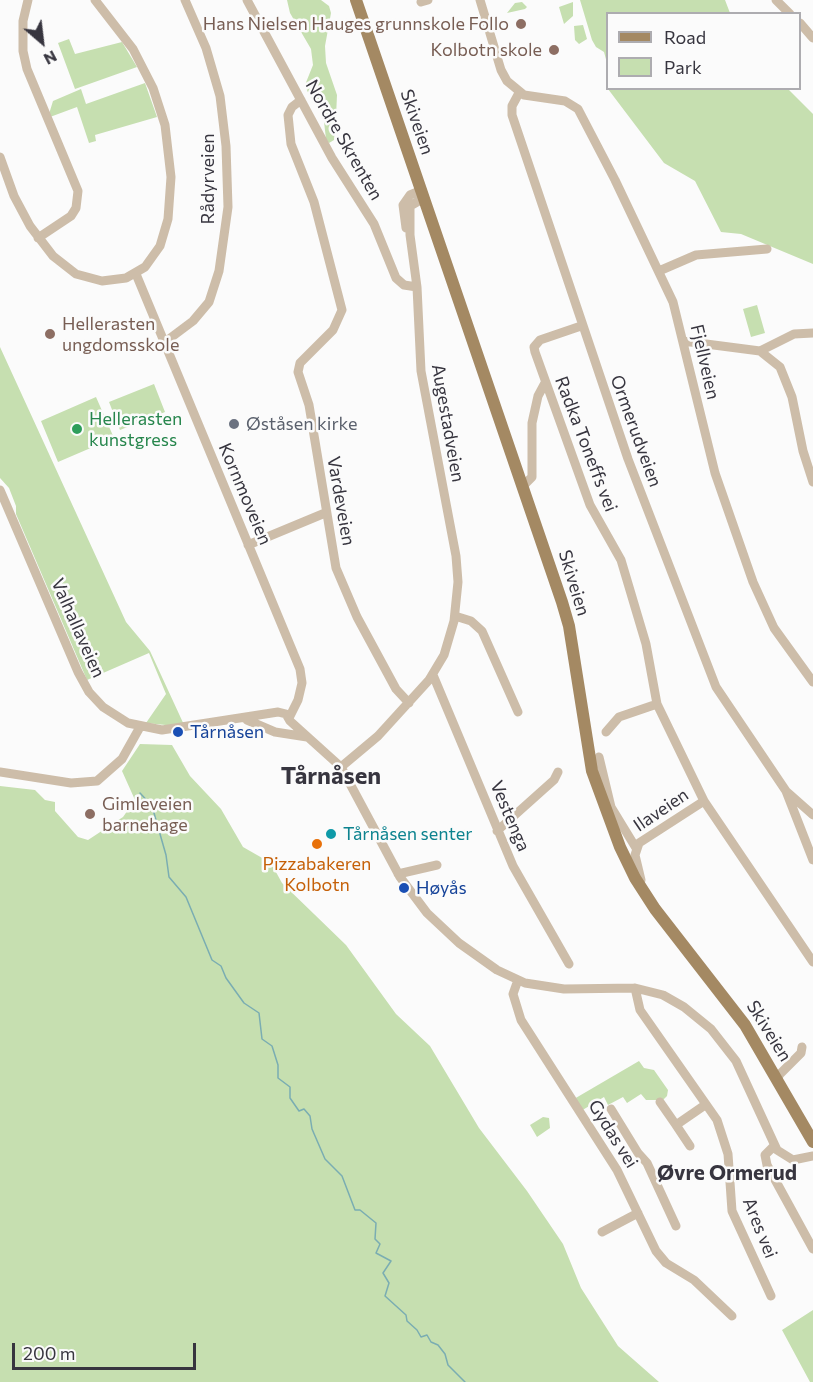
<!DOCTYPE html>
<meta charset="utf-8">
<style>
body{margin:0}
#map{position:relative;width:813px;height:1382px;overflow:hidden;background:#fbfbfb;font-family:Commissioner,sans-serif}
canvas{display:block}
.legend{position:absolute;left:606px;top:12px;width:195px;height:78px;box-sizing:border-box;background:#fbfbfb;border:2px solid #adacb0;margin:0;padding:8px 10px;list-style:none;font-size:18px;color:#37353f}
.legend li{display:flex;align-items:center;gap:12px;height:30px}
.legend b{width:30px;border:2px solid #adacb0}
.north{position:absolute;left:12px;top:12px;width:60px;height:60px;-webkit-text-stroke:4px #fbfbfb;paint-order:stroke;rotate:152deg;font-size:16px;font-weight:700;line-height:24px;text-align:center;color:#37353f}
.north::after{content:'';display:block;margin:auto;width:21px;height:27px;background:#37353f;clip-path:polygon(50% 0,100% 100%,50% 72%,0 100%)}
.scale{position:absolute;left:12px;top:1343px;width:184px;height:27px;box-sizing:border-box;border:3px solid #37353f;border-top:0;padding-left:8px;font-size:18px;line-height:21px;white-space:nowrap;color:#37353f;-webkit-text-stroke:4px #fbfbfb;paint-order:stroke}
</style>
<div id="map">
<canvas width="813" height="1382"></canvas>
<ul class="legend">
<li><b style="height:8px;background:#a48963"></b>Road</li>
<li><b style="height:16px;background:#c6dfb0"></b>Park</li>
</ul>
<div class="north">N</div>
<div class="scale">200 m</div>
</div>
<script>
const ctx = document.querySelector('canvas').getContext('2d');
ctx.lineJoin = 'round';
function paint(path, color) {
  ctx.fillStyle = color;
  ctx.fill(path, 'evenodd');
}
function poly(rows) {
  const path = new Path2D();
  for (const r of rows) {
    path.moveTo(r[0], r[1]);
    for (let i = 2; i < r.length; i += 2) path.lineTo(r[i], r[i + 1]);
  }
  return path;
}
function trace(path, color, width, dash) {
  ctx.strokeStyle = color;
  ctx.lineWidth = width;
  ctx.lineCap = dash ? 'butt' : 'round';
  ctx.setLineDash(dash || []);
  ctx.stroke(path);
}
function drawText(font, color, halo, rows, align = 'center') {
  ctx.font = font + ' Commissioner,sans-serif';
  ctx.lineWidth = 5;
  ctx.setLineDash([]);
  ctx.textBaseline = 'middle';
  ctx.strokeStyle = halo;
  ctx.fillStyle = color;
  for (const [text, x, y, turn = 0] of rows) {
    ctx.save();
    ctx.translate(x, y);
    ctx.rotate((+turn || 0) * Math.PI / 180);
    ctx.textAlign = isNaN(turn) ? turn : align;
    if (halo) ctx.strokeText(text, 0, 0);
    ctx.fillText(text, 0, 0);
    ctx.restore();
  }
}
const green = poly([
 [287,0,321,0,329,6,331,13,325,46,326,63,337,95,336,117,334,140,329,143,326,139,323,113,309,95,305,85,313,65,311,49,290,13],
 [580,0,725,0,730,13,608,14,607,63,604,52,596,47,592,40],
 [522,2,527,7,525,9,507,13,515,3],
 [573,2,573,16,564,24,559,7],
 [583,25,587,39,579,44,575,40,574,26],
 [69,39,75,54,122,42,137,67,75,89,58,43],
 [145,83,157,117,95,135,96,141,89,143,77,107,50,117,49,114,53,101,81,89,86,104],
 [608,89,788,89,813,114,813,264,741,234,721,232,695,181,664,163],
 [757,305,765,333,751,337,743,309],
 [0,347,126,622,150,651,185,727,146,723,166,694,149,653,87,680,16,514,16,506,9,488,0,478],
 [154,384,165,412,120,430,109,402],
 [96,397,114,438,58,462,41,421],
 [140,744,172,745,190,776,221,809,243,847,271,863,282,883,346,945,396,1014,430,1046,479,1128,527,1191,563,1244,581,1288,618,1346,659,1382,0,1382,0,786,35,790,45,800,55,802,55,811,78,837,88,840,123,817,135,800,122,771],
 [639,1061,644,1068,654,1070,668,1090,667,1096,663,1100,646,1100,641,1094,627,1103,623,1097,608,1105,604,1097,581,1111,574,1099],
 [543,1117,549,1118,550,1128,537,1137,530,1125],
 [813,1310,813,1382,810,1382,782,1330]
]);
const stream = poly([
 [140,793,152,806,166,855,169,877,186,897,212,960,221,966,226,978,244,1003,259,1013,262,1039,272,1046,278,1065,278,1078,290,1087,290,1098,299,1111,304,1109,310,1116,312,1129,325,1159,342,1176,355,1210,360,1210,376,1223,375,1239,380,1244,376,1253,391,1261,383,1273,389,1283,385,1296,406,1315,407,1321,417,1330,421,1337,427,1335,431,1342,438,1345,445,1354,448,1365,465,1382]
]);
const minor = poly([
 [28,0,23,21,23,51,27,69,78,191,76,208,71,216,38,238],
 [247,0,332,158,374,224,396,278,404,285,417,287],
 [480,0,501,70,507,81,524,95,565,101,578,109,615,180,673,302,715,473,753,582,774,628,813,682],
 [776,0,790,14],
 [421,2,428,0],
 [800,23,813,38],
 [519,93,512,106,512,115,628,459,716,687,786,791,813,860],
 [301,100,292,107,288,115,291,144,314,202,342,310,333,330,300,363,298,372,309,405,336,568,357,617,396,689,409,703],
 [0,157,14,196,30,226,53,256,76,274,102,281,126,278,145,267,160,246,168,219,171,177,165,125,153,88,133,49,95,0],
 [406,228,403,205,410,195,422,190],
 [659,271,696,255,767,249],
 [136,274,300,669,302,683,298,700,289,718],
 [581,326,540,340,534,347,535,352,590,505,621,560,646,644,657,704,704,801,813,962],
 [683,341,760,351,780,367,792,397,803,451,813,482],
 [165,342,193,321,209,302,219,271,228,207,226,146,220,96,206,48,185,0],
 [760,351,794,334,813,333],
 [523,486,532,477,532,423,538,396,545,383],
 [0,490,78,672,89,692,103,707,128,723,162,730,278,712,286,714,290,721,341,767,400,877,427,913,459,943,497,970,525,983,564,989,635,988,663,995,684,1007,711,1029,736,1061,777,1150,793,1160,813,1156],
 [248,545,325,513],
 [455,616,471,621,482,631,518,712],
 [433,675,513,866,569,964],
 [247,720,275,732,307,737],
 [606,732,619,717,657,704],
 [599,757,611,807,636,848],
 [341,767,378,736,429,680,444,655,454,621,458,582,456,556,421,371,417,287,410,235,410,206,424,198],
 [0,772,71,783,97,781,122,759,140,727],
 [786,791,813,815],
 [497,831,554,780,558,772],
 [398,874,437,865],
 [639,884,641,880,635,855,639,843,704,801],
 [518,980,513,994,521,1020,617,1170,656,1251,666,1263,694,1280,732,1316],
 [635,988,640,1010,717,1120,728,1154,732,1211,771,1296],
 [778,1081,779,1075,801,1053,802,1047],
 [660,1102,676,1125],
 [611,1109,638,1153,647,1163,676,1226],
 [690,1146,676,1125,705,1105],
 [774,1146,765,1155,767,1165,813,1249],
 [602,1232,638,1213]
]);
const major = poly([
 [356,0,562,602,569,626,592,771,620,847,635,878,655,909,745,1025,813,1142]
]);
const markers = [
 [521,24,6,"#8d6e63"],
 [554,50,6,"#8d6e63"],
 [50,334,6,"#8d6e63"],
 [234,424,6,"#6b7280"],
 [77,429,6,"#2e9e5b"],
 [178,732,6,"#1a4fb4"],
 [90,814,6,"#8d6e63"],
 [331,834,6,"#0f9aa8"],
 [317,844,6,"#e8710a"],
 [404,888,6,"#1a4fb4"]
];
const educationNames = [
 ["Hans Nielsen Hauges grunnskole Follo",509,24],
 ["Kolbotn skole",542,50],
 ["Hellerasten",62,324,"left"],
 ["ungdomsskole",62,345,"left"],
 ["Gimleveien",102,804,"left"],
 ["barnehage",102,825,"left"]
];
const streetNames = [
 ["Skiveien",417,122,71],
 ["Nordre Skrenten",344,140,60],
 ["Rådyrveien",208,179,-90],
 ["Fjellveien",705,362,77],
 ["Augestadveien",448,423,80],
 ["Ormerudveien",636,431,70],
 ["Radka Toneffs vei",586,444,69],
 ["Kornmoveien",245,494,67],
 ["Vardeveien",341,501,80],
 ["Skiveien",574,583,73],
 ["Valhallaveien",78,628,66],
 ["Ilaveien",661,810,-34],
 ["Vestenga",510,816,67],
 ["Skiveien",769,1031,58],
 ["Gydas vei",613,1134,58],
 ["Ares vei",760,1228,68]
];
const leisureNames = [
 ["Hellerasten",89,419],
 ["kunstgress",89,440]
];
const worshipNames = [
 ["Øståsen kirke",246,424]
];
const transitNames = [
 ["Tårnåsen",190,732],
 ["Høyås",416,888]
];
const cultureNames = [
 ["Tårnåsen senter",343,834]
];
const foodNames = [
 ["Pizzabakeren",317,864],
 ["Kolbotn",317,885]
];
const quarterNames = [
 ["Øvre Ormerud",727,1173]
];
const districtNames = [
 ["Tårnåsen",331,776]
];
paint(green, '#c6dfb0');
trace(stream, '#7aadb2', 1.5);
trace(minor, '#cdbda9', 9);
trace(major, '#a48963', 12);
for (const [x, y, r, color] of markers) {
  const dot = new Path2D();
  dot.arc(x, y, r, 0, 2 * Math.PI);
  ctx.fillStyle = color;
  ctx.fill(dot);
  trace(dot, '#fbfbfb', 2);
}
drawText('18px', '#785e54', '#fbfbfb', educationNames, 'right');
drawText('18px', '#37353f', '#fbfbfb', streetNames);
drawText('18px', '#27864d', '#fbfbfb', leisureNames, 'left');
drawText('18px', '#5b616d', '#fbfbfb', worshipNames, 'left');
drawText('18px', '#164399', '#fbfbfb', transitNames, 'left');
drawText('18px', '#0d838f', '#fbfbfb', cultureNames, 'left');
drawText('18px', '#c56008', '#fbfbfb', foodNames);
drawText('bold 21px', '#37353f', '#fbfbfb', quarterNames);
drawText('bold 24px', '#37353f', '#fbfbfb', districtNames);
</script>
